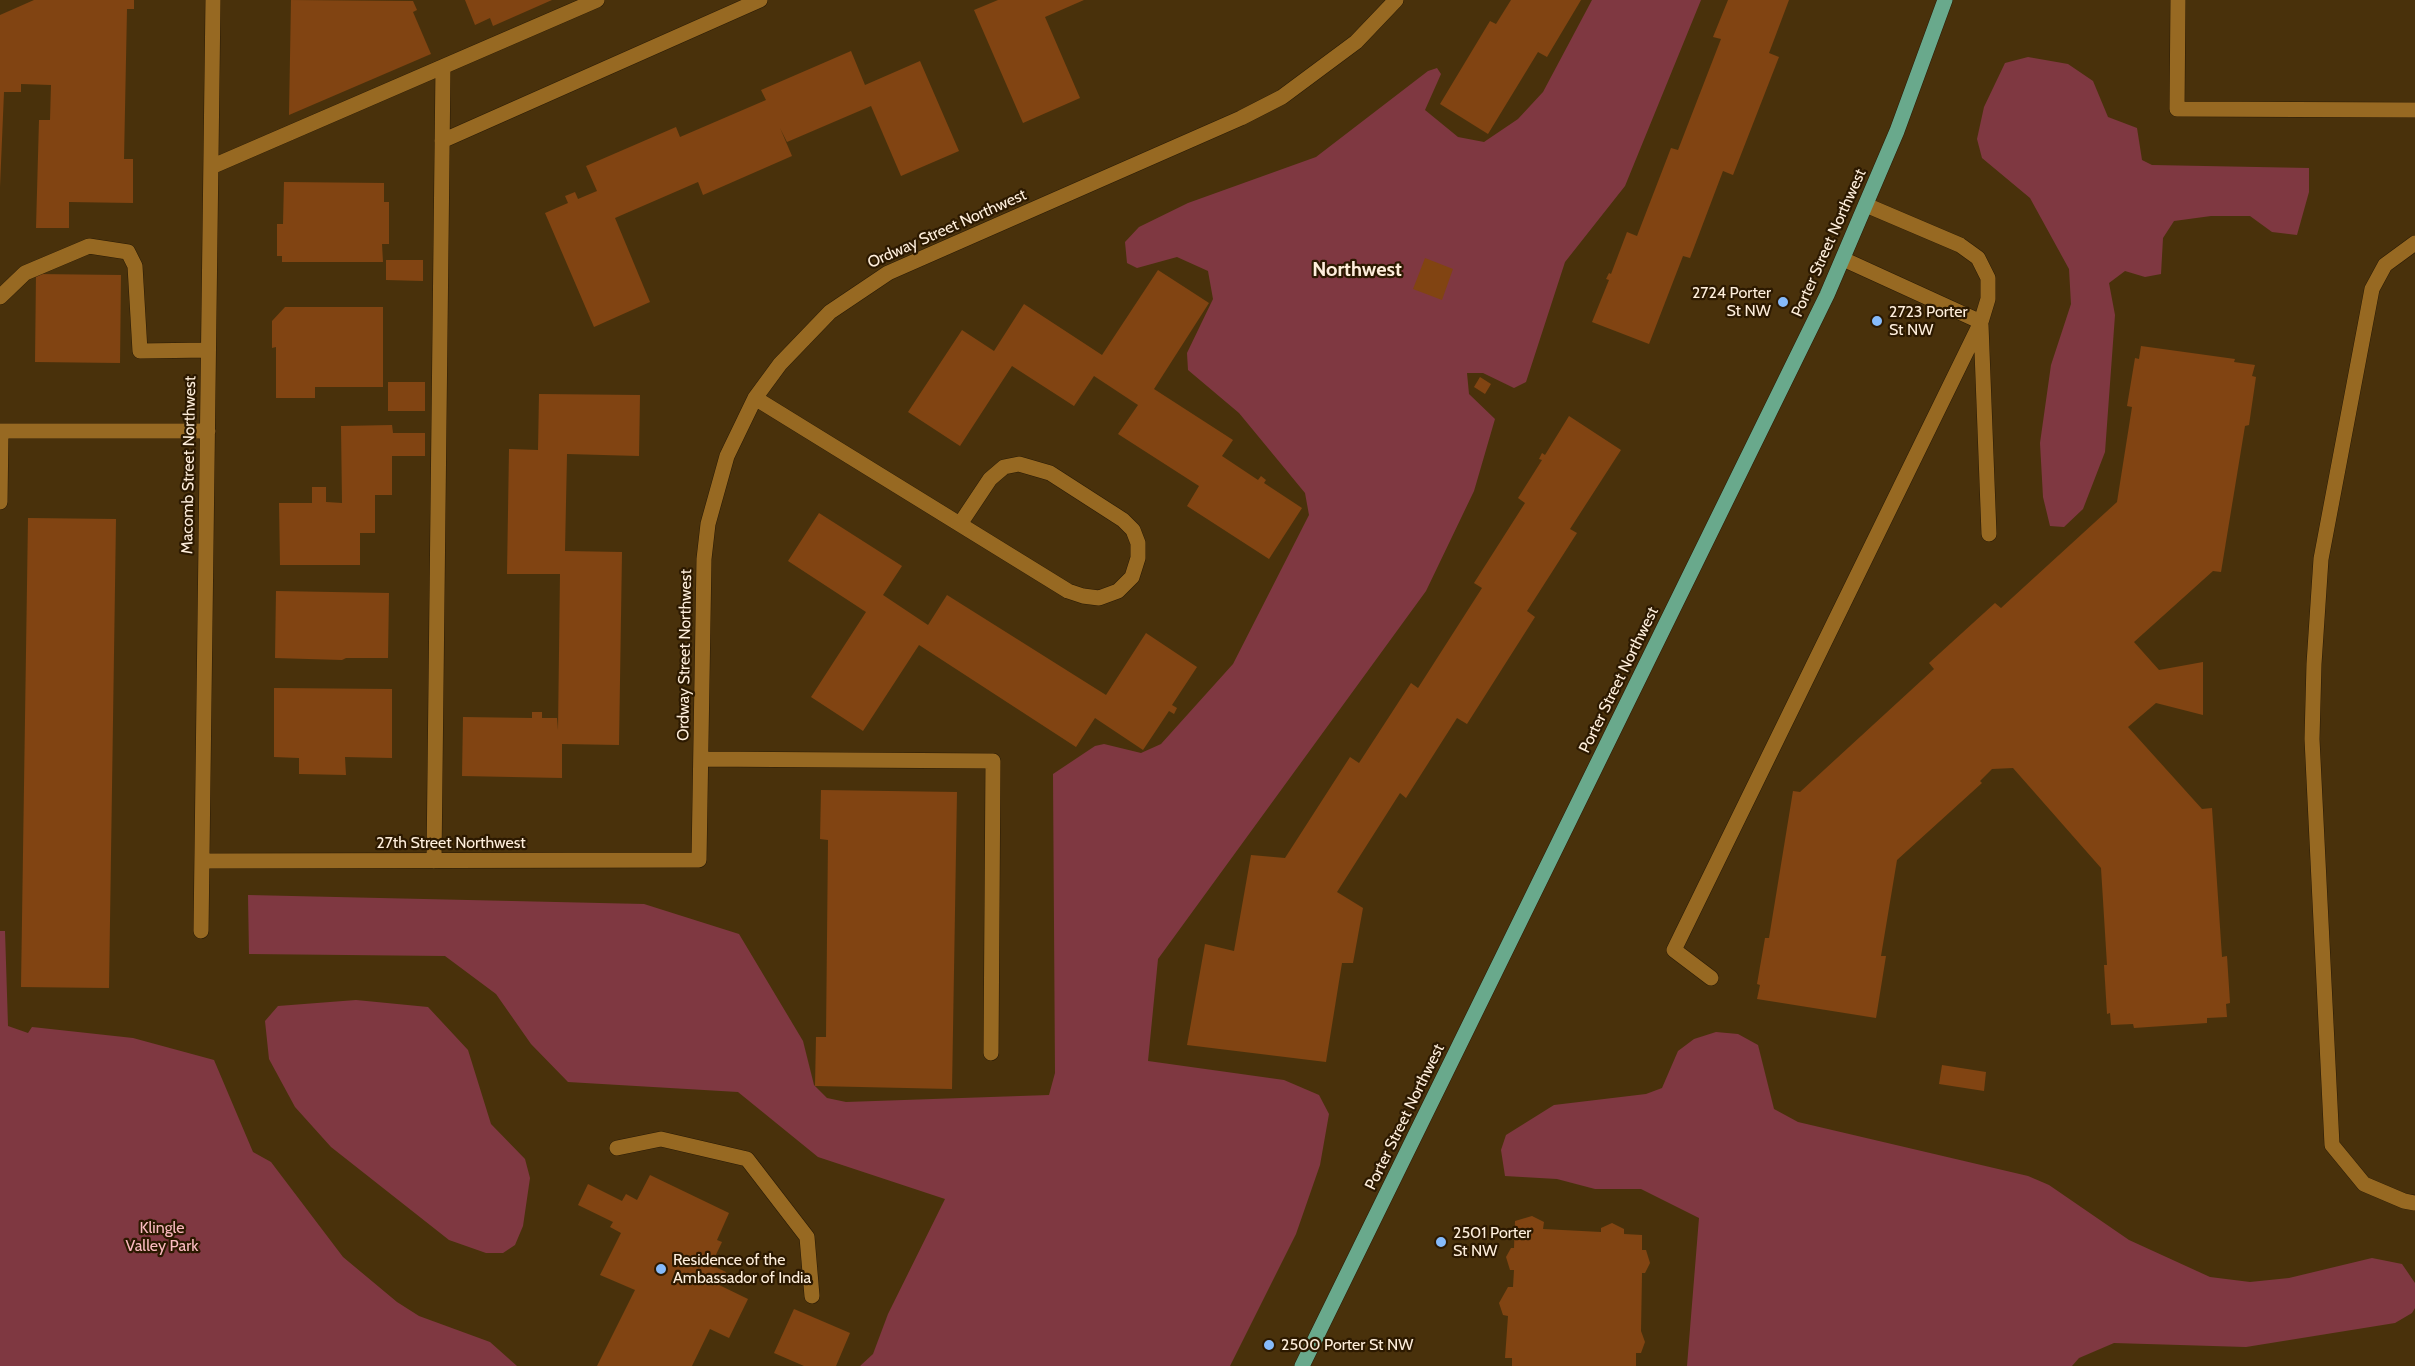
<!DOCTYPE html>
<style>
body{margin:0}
canvas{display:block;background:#49310b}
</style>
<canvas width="2415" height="1366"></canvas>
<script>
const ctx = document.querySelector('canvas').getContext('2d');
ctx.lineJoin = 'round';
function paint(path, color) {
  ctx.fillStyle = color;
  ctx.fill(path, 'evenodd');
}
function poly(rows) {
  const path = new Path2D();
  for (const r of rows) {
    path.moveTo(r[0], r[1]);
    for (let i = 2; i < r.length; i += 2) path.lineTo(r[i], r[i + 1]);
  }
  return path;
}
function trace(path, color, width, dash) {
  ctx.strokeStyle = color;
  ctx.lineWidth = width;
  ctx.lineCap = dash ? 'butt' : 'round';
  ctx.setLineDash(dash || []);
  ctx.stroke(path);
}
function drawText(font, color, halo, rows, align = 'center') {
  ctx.font = font + ' Cabin,sans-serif';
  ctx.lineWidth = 4.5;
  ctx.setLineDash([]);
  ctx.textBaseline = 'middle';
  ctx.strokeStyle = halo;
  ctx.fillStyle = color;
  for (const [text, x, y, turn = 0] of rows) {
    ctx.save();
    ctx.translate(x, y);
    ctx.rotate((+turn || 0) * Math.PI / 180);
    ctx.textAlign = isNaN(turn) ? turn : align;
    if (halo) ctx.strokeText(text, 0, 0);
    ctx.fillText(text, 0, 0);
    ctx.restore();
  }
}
const green = poly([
 [1592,0,1701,0,1625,186,1565,262,1526,382,1514,388,1483,373,1467,373,1469,394,1495,419,1474,491,1426,591,1158,959,1148,1061,1284,1080,1319,1095,1329,1114,1320,1165,1296,1234,1230,1366,860,1366,873,1354,888,1314,945,1199,818,1157,738,1092,568,1082,531,1044,496,994,445,956,249,954,248,895,644,904,739,934,803,1041,814,1085,827,1098,846,1102,1049,1095,1055,1073,1053,774,1095,746,1104,744,1141,753,1161,744,1233,664,1309,515,1305,493,1239,413,1188,370,1187,353,1213,299,1208,271,1177,257,1137,268,1127,263,1125,242,1139,227,1188,203,1316,157,1428,71,1437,68,1441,74,1425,110,1458,137,1484,142,1518,119,1543,92],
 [2028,57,2068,64,2093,81,2108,117,2137,128,2142,160,2152,165,2309,168,2309,192,2297,235,2272,232,2250,216,2211,216,2174,221,2163,238,2161,274,2145,277,2125,271,2109,283,2115,315,2105,452,2083,509,2064,527,2050,526,2043,497,2040,443,2051,365,2071,304,2069,269,2030,198,1982,158,1977,139,1984,107,2005,63],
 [0,931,5,931,8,1026,28,1033,32,1027,133,1038,214,1060,253,1152,271,1162,343,1257,397,1302,419,1316,490,1342,517,1366,0,1366],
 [356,1000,428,1007,468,1050,491,1124,525,1159,530,1178,523,1226,515,1245,503,1253,486,1253,449,1240,331,1147,295,1107,269,1059,265,1021,278,1006],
 [1716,1032,1738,1034,1758,1045,1774,1109,1798,1122,2028,1176,2049,1185,2129,1240,2210,1277,2250,1282,2289,1278,2372,1258,2402,1264,2415,1283,2415,1308,2412,1313,2395,1323,2246,1347,2114,1343,2079,1358,2072,1366,1687,1366,1699,1218,1641,1189,1595,1189,1557,1179,1505,1176,1501,1150,1506,1135,1554,1105,1646,1094,1662,1088,1678,1051,1694,1039]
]);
const building = poly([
 [34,0,134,0,134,9,127,9,124,159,133,159,133,203,69,202,69,228,36,228,39,120,50,120,51,85,21,84,21,92,4,92,0,187,0,15],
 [291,0,413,1,417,10,413,12,431,54,289,115],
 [465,0,552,0,493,26,490,18,475,25],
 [998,0,1084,0,1045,17,1080,98,1023,123,974,10],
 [1511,0,1581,0,1547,57,1538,52,1488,134,1440,104,1490,21,1496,24],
 [1728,0,1789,0,1769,53,1779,57,1733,175,1723,171,1690,258,1683,256,1649,344,1592,322,1609,280,1606,279,1609,273,1611,274,1627,232,1637,236,1671,148,1678,150,1721,39,1713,37],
 [851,51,865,85,920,61,959,151,901,176,871,106,787,142,780,128,792,156,703,195,698,182,615,218,650,302,594,327,545,213,568,203,565,196,575,192,578,199,597,191,586,166,676,127,680,137,766,100,761,90],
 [284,182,384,183,384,202,389,202,389,244,382,244,383,262,282,262,282,256,277,256,277,224,283,224],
 [1425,258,1453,269,1442,300,1413,289],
 [386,260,423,260,423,281,386,280],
 [1158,270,1209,303,1154,389,1233,440,1222,456,1258,480,1261,476,1266,480,1264,483,1302,508,1269,559,1187,506,1199,486,1118,434,1138,405,1094,376,1074,406,1012,366,960,446,908,412,962,330,994,351,1024,304,1102,355],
 [36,274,121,275,120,363,35,362],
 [285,307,383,307,383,387,315,387,315,398,276,398,276,347,272,348,272,321],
 [2141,346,2235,359,2234,362,2255,365,2252,376,2256,377,2249,425,2245,426,2221,572,2213,571,2134,642,2159,670,2203,662,2203,715,2156,703,2128,727,2202,809,2212,808,2222,957,2227,956,2230,1003,2226,1004,2227,1017,2207,1018,2207,1023,2134,1028,2133,1024,2111,1025,2110,1013,2107,1014,2104,965,2107,965,2101,868,2013,768,1992,769,1980,781,1982,783,1897,860,1881,956,1886,956,1876,1018,1757,999,1760,985,1757,984,1765,938,1769,938,1793,791,1800,792,1934,669,1929,663,1995,603,2001,608,2117,502,2132,407,2127,406,2135,358,2139,359],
 [1480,377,1491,384,1485,394,1474,387],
 [388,382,425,382,425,411,388,411],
 [539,394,640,395,639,456,567,454,565,551,622,552,619,745,562,744,562,778,462,776,463,717,532,718,532,712,542,712,542,718,557,718,558,730,560,574,507,574,509,449,538,450],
 [1569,416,1621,450,1570,529,1577,533,1527,611,1535,617,1467,724,1457,718,1406,798,1400,793,1337,892,1363,908,1353,963,1342,963,1326,1062,1187,1045,1205,944,1234,951,1251,855,1285,858,1350,757,1359,763,1411,683,1418,688,1482,588,1474,583,1525,503,1518,498,1542,460,1539,459,1542,453,1545,455],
 [392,425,393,433,425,433,425,456,392,456,392,495,375,495,375,533,360,533,360,565,280,565,279,503,312,503,312,487,326,487,326,502,342,503,341,426],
 [819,513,902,566,883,595,928,625,947,595,1106,695,1146,633,1197,667,1172,705,1177,708,1174,714,1169,711,1143,750,1095,718,1076,747,919,645,863,731,811,697,866,612,788,561],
 [28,518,116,519,109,988,21,987],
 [276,591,389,593,388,658,346,658,342,660,275,658],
 [274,688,392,689,392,758,345,757,346,775,299,774,299,758,274,757],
 [821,790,957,792,952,1089,815,1086,816,1037,826,1037,828,840,820,839],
 [1942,1065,1986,1072,1984,1091,1939,1084],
 [650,1175,729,1213,717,1240,722,1242,711,1265,726,1272,719,1285,748,1299,729,1338,710,1329,692,1366,597,1366,635,1290,600,1275,621,1233,610,1227,613,1222,578,1205,588,1184,622,1201,626,1194,637,1200],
 [1532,1216,1544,1222,1543,1229,1601,1232,1601,1228,1612,1223,1624,1229,1624,1234,1642,1235,1642,1250,1646,1250,1650,1263,1645,1273,1642,1273,1641,1331,1645,1342,1641,1353,1636,1353,1636,1366,1512,1366,1512,1358,1505,1358,1508,1316,1503,1315,1499,1303,1508,1287,1513,1287,1514,1270,1510,1270,1506,1257,1511,1248,1514,1248,1515,1221],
 [794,1309,850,1333,836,1366,804,1366,774,1353]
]);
const minor = poly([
 [2178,0,2177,109,2415,110],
 [442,141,760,0],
 [211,167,597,0],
 [2415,243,2385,265,2372,289,2321,559,2314,664,2312,739,2332,1145,2364,1184,2404,1201,2415,1203],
 [1843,259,1981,322],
 [0,297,25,273,89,246,128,252,135,266,140,351,208,350],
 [1981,325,1989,534],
 [755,398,1068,591,1083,596,1099,598,1118,591,1132,577,1138,558,1138,543,1133,530,1123,520,1050,473,1019,464,1004,467,990,479,960,524],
 [0,502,1,431,208,431],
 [701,759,993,761,991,1053],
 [202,861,699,860,704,559,708,524,727,456,755,398,780,364,830,312,888,273,1241,118,1282,97,1356,42,1396,0],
 [434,861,443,67],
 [201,931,213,0],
 [1711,978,1674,950,1981,322,1988,299,1988,278,1978,258,1960,245,1866,205],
 [617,1148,661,1139,747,1159,807,1237,812,1296]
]);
const major = poly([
 [1302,1366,1827,295,1897,131,1945,0]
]);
const markers = [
 [1783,302,6,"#86bbfb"],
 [1877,321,6,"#86bbfb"],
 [1441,1242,6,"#86bbfb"],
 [661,1269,6,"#86bbfb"],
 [1269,1345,6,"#86bbfb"]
];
const streetNames = [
 ["Ordway Street Northwest",947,229,-24],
 ["Porter Street Northwest",1829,243,-66],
 ["Macomb Street Northwest",189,465,-89],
 ["Ordway Street Northwest",685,655,-89],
 ["Porter Street Northwest",1619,680,-64],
 ["27th Street Northwest",451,843],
 ["Porter Street Northwest",1405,1117,-64]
];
const poiNames = [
 ["2724 Porter",1771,293,"right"],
 ["St NW",1771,311,"right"],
 ["2723 Porter",1889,312],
 ["St NW",1889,330],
 ["2501 Porter",1453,1233],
 ["St NW",1453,1251],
 ["Residence of the",673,1260],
 ["Ambassador of India",673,1278],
 ["2500 Porter St NW",1281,1345]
];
const parkNames = [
 ["Klingle",162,1228],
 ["Valley Park",162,1246]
];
const quarterNames = [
 ["Northwest",1357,270]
];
paint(green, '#7f3841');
paint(building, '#814412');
trace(minor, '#291a05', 16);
trace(major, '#291a05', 16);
trace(minor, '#976922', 15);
trace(major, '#69a98c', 15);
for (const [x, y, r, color] of markers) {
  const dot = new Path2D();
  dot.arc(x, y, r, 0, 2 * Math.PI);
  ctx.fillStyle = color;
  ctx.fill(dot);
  trace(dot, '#2c1900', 2);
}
drawText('16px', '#feeedb', '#2c1900', streetNames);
drawText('16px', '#feeedb', '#2c1900', poiNames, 'left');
drawText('16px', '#fcbbc0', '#2c1900', parkNames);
drawText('bold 20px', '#feeedb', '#2c1900', quarterNames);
</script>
